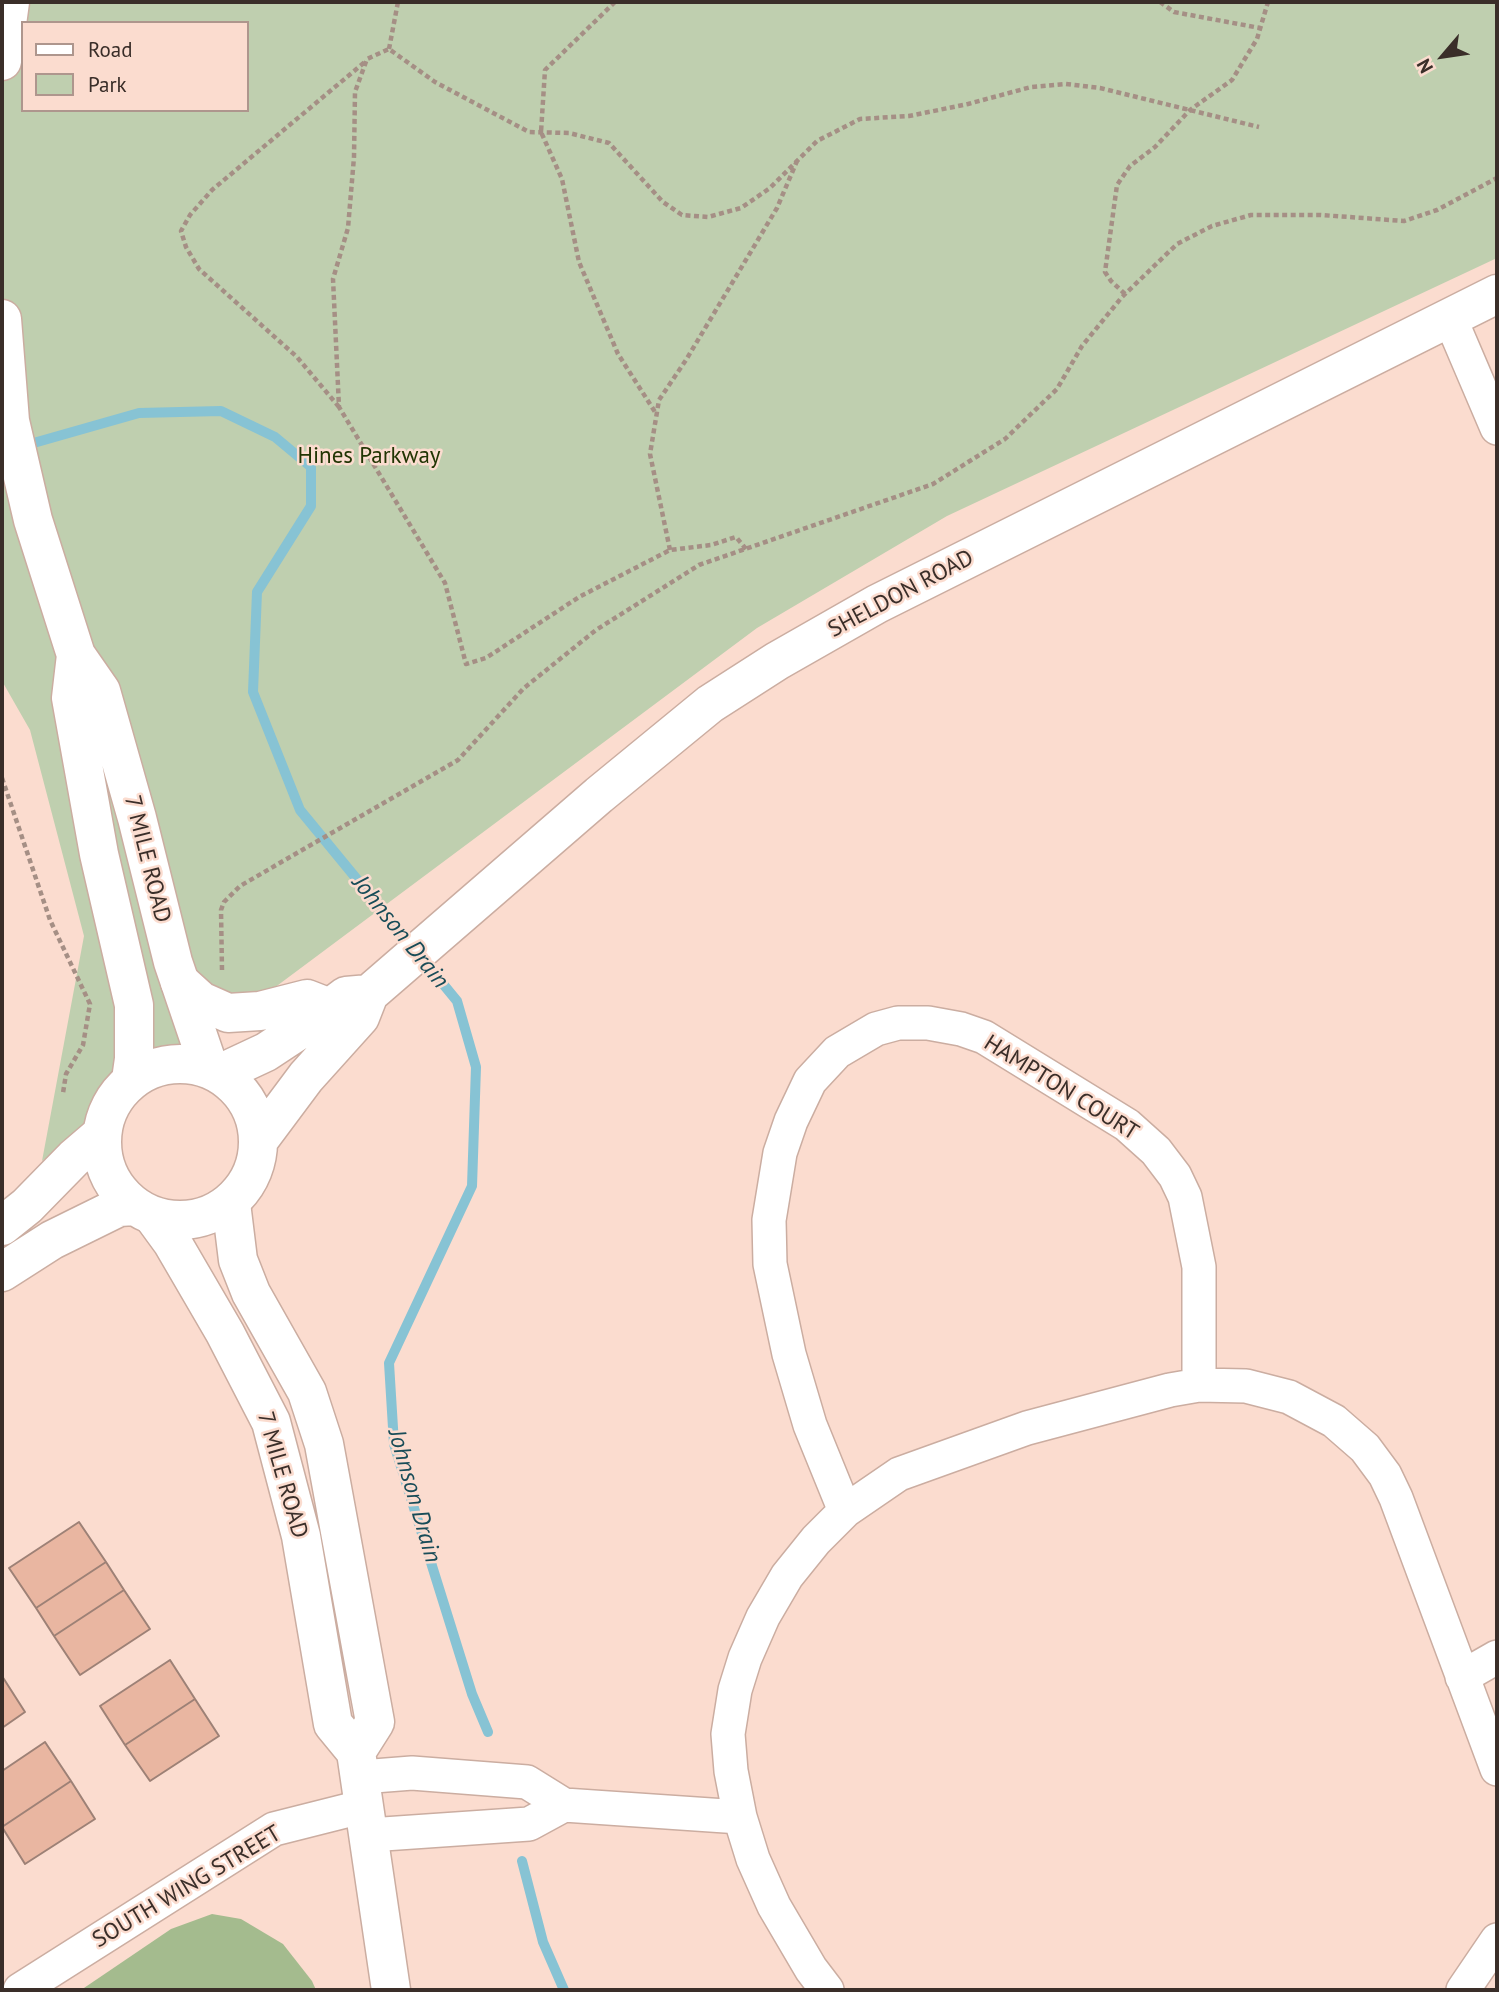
<!DOCTYPE html>
<style>
body{margin:0}
#map{position:relative;width:1499px;height:1992px;overflow:hidden;background:#fbdccf;font-family:"PT Sans",sans-serif}
canvas{display:block}
.frame{position:absolute;inset:0;border:4px solid #3a2e29;pointer-events:none}
.legend{position:absolute;left:21px;top:21px;width:228px;height:91px;box-sizing:border-box;background:#fbdccf;border:2px solid #ae968d;margin:0;padding:9px 12px;list-style:none;font-size:21px;color:#3a2e29}
.legend li{display:flex;align-items:center;gap:14px;height:35px}
.legend b{width:35px;border:2px solid #ae968d}
.north{position:absolute;left:1408px;top:21px;width:70px;height:70px;-webkit-text-stroke:5px #fbdccf;paint-order:stroke;rotate:241deg;font-size:19px;font-weight:700;line-height:28px;text-align:center;color:#3a2e29}
.north::after{content:'';display:block;margin:auto;width:24px;height:32px;background:#3a2e29;clip-path:polygon(50% 0,100% 100%,50% 72%,0 100%)}
</style>
<div id="map">
<canvas width="1499" height="1992"></canvas>
<div class="frame"></div>
<ul class="legend">
<li><b style="height:9px;background:#fff"></b>Road</li>
<li><b style="height:19px;background:#bfcfaf"></b>Park</li>
</ul>
<div class="north">N</div>
</div>
<script>
const ctx = document.querySelector('canvas').getContext('2d');
ctx.lineJoin = 'round';
function paint(path, color) {
  ctx.fillStyle = color;
  ctx.fill(path, 'evenodd');
}
function poly(rows) {
  const path = new Path2D();
  for (const r of rows) {
    if (r.length === 3) {
      path.moveTo(r[0] + r[2], r[1]);
      path.arc(r[0], r[1], r[2], 0, 2 * Math.PI);
      continue;
    }
    path.moveTo(r[0], r[1]);
    for (let i = 2; i < r.length; i += 2) path.lineTo(r[i], r[i + 1]);
  }
  return path;
}
function trace(path, color, width, dash) {
  ctx.strokeStyle = color;
  ctx.lineWidth = width;
  ctx.lineCap = dash ? 'butt' : 'round';
  ctx.setLineDash(dash || []);
  ctx.stroke(path);
}
function drawText(font, color, halo, rows, align = 'center') {
  ctx.font = font + ' "PT Sans",sans-serif';
  ctx.lineWidth = 5;
  ctx.setLineDash([]);
  ctx.textBaseline = 'middle';
  ctx.strokeStyle = halo;
  ctx.fillStyle = color;
  for (const [text, x, y, turn = 0] of rows) {
    ctx.save();
    ctx.translate(x, y);
    ctx.rotate((+turn || 0) * Math.PI / 180);
    ctx.textAlign = isNaN(turn) ? turn : align;
    if (halo) ctx.strokeText(text, 0, 0);
    ctx.fillText(text, 0, 0);
    ctx.restore();
  }
}
const green = poly([
 [2,2,1497,2,1497,258,947,516,757,628,42,1161,84,936,30,730,2,681],
 [23,23,247,23,247,110,23,110]
]);
const forest = poly([
 [212,1914,241,1919,283,1944,312,1981,316,1990,81,1990,171,1929]
]);
const stream = poly([
 [23,446,139,413,221,411,275,437,311,467,311,506,257,592,253,692,300,810,457,1001,476,1067,472,1186,389,1363,394,1444,472,1694,488,1732],
 [522,1861,543,1942,564,1990]
]);
const building = poly([
 [79,1522,106,1562,36,1608,9,1568,79,1522],
 [106,1562,124,1590,54,1636,36,1608,106,1562],
 [124,1590,150,1629,80,1675,54,1636,124,1590],
 [170,1660,195,1699,125,1745,100,1706,170,1660],
 [2,1676,25,1712,2,1728,2,1676],
 [195,1699,219,1736,150,1781,125,1745,195,1699],
 [45,1742,71,1781,2,1827,2,1771,45,1742],
 [71,1781,95,1819,25,1864,2,1827,71,1781]
]);
const path = poly([
 [615,2,545,70,541,132,562,179,579,262,618,354,657,415],
 [1160,2,1174,12,1260,28],
 [389,49,398,2],
 [1125,294,1111,281,1105,272,1117,185,1130,166,1155,147,1190,110,1232,80,1257,39,1268,2],
 [339,407,297,357,199,269,186,247,181,231,190,215,212,190,366,61],
 [746,549,736,537,711,545,670,550,579,597,486,658,466,664,445,583,339,407,333,279,348,228,354,157,355,92,367,59,389,49,435,82,529,132,569,133,609,143,663,202,682,215,708,217,741,208,770,188,817,141,860,119,909,116,968,104,1031,87,1066,84,1100,88,1259,127],
 [670,550,650,454,659,400,686,360,777,208,797,161],
 [2,778,50,920,90,1004,83,1045,66,1074,63,1093],
 [222,970,221,910,224,902,240,886,458,760,524,688,596,630,699,565,933,484,1005,439,1057,389,1082,346,1122,297,1177,244,1212,226,1251,215,1321,215,1404,221,1437,210,1497,178]
]);
const minor = poly([
 [1450,318,1497,428],
 [845,1511,810,1425,789,1354,770,1264,769,1220,780,1153,791,1121,810,1081,837,1052,876,1029,898,1023,928,1023,961,1029,984,1037,1127,1125,1156,1151,1175,1176,1185,1197,1199,1267,1199,1385],
 [1462,1677,1497,1657],
 [361,1777,412,1773,527,1782,564,1805,529,1824,369,1835],
 [564,1805,740,1817],
 [20,1990,274,1829,365,1806],
 [827,1990,811,1969,774,1906,753,1859,740,1817,731,1771,728,1734,735,1690,745,1658,763,1617,787,1576,816,1540,845,1511,899,1474,1027,1428,1170,1390,1199,1385,1246,1386,1289,1397,1334,1421,1365,1448,1385,1475,1396,1498,1497,1769],
 [1463,1990,1497,1940]
]);
const tertiary = poly([
 [2,61,10,2],
 [2,319,10,421,33,520,76,655,101,691,137,818,173,962,209,1068],
 [76,655,71,698,99,854,134,1005,134,1059,131,1080],
 [231,1203,238,1260,251,1293,307,1392,324,1444,375,1722,356,1752],
 [153,1216,172,1242,225,1333,271,1422,301,1536,333,1724,356,1752,391,1990]
]);
const secondary = poly([
 [180,982,201,1001,228,1013,260,1011,307,999,330,1008],
 [180,1142,78],
 [219,1074,266,1052,310,1023,346,996,369,994],
 [259,1140,306,1077,360,1017,369,994,599,795,710,704,777,661,877,604,1497,294],
 [2,1226,27,1206,74,1158,102,1134],
 [2,1272,52,1240,119,1207,135,1206]
]);
const parkNames = [
 ["Hines Parkway",369,456]
];
const streetNames = [
 ["SHELDON ROAD",901,594,-28],
 ["7 MILE ROAD",147,859,76],
 ["HAMPTON COURT",1061,1088,32],
 ["7 MILE ROAD",282,1475,74],
 ["SOUTH WING STREET",187,1887,-31]
];
const waterNames = [
 ["Johnson Drain",400,932,51],
 ["Johnson Drain",414,1496,74]
];
paint(green, '#bfcfaf');
paint(forest, '#a4bb8e');
trace(stream, '#87c3d4', 10);
paint(building, '#e9b6a1');
trace(building, '#9d8176', 2);
trace(minor, '#cbada1', 36);
trace(tertiary, '#cbada1', 41);
trace(secondary, '#cbada1', 41);
trace(path, '#a58f85', 4.5, [5, 3.5]);
trace(minor, '#fff', 33);
trace(tertiary, '#fff', 38);
trace(secondary, '#fff', 38);
drawText('23px', '#213503', '#fbdccf', parkNames);
drawText('23px', '#3a2e29', '#fbdccf', streetNames);
drawText('italic 24px', '#184c58', '#fbdccf', waterNames);
</script>
